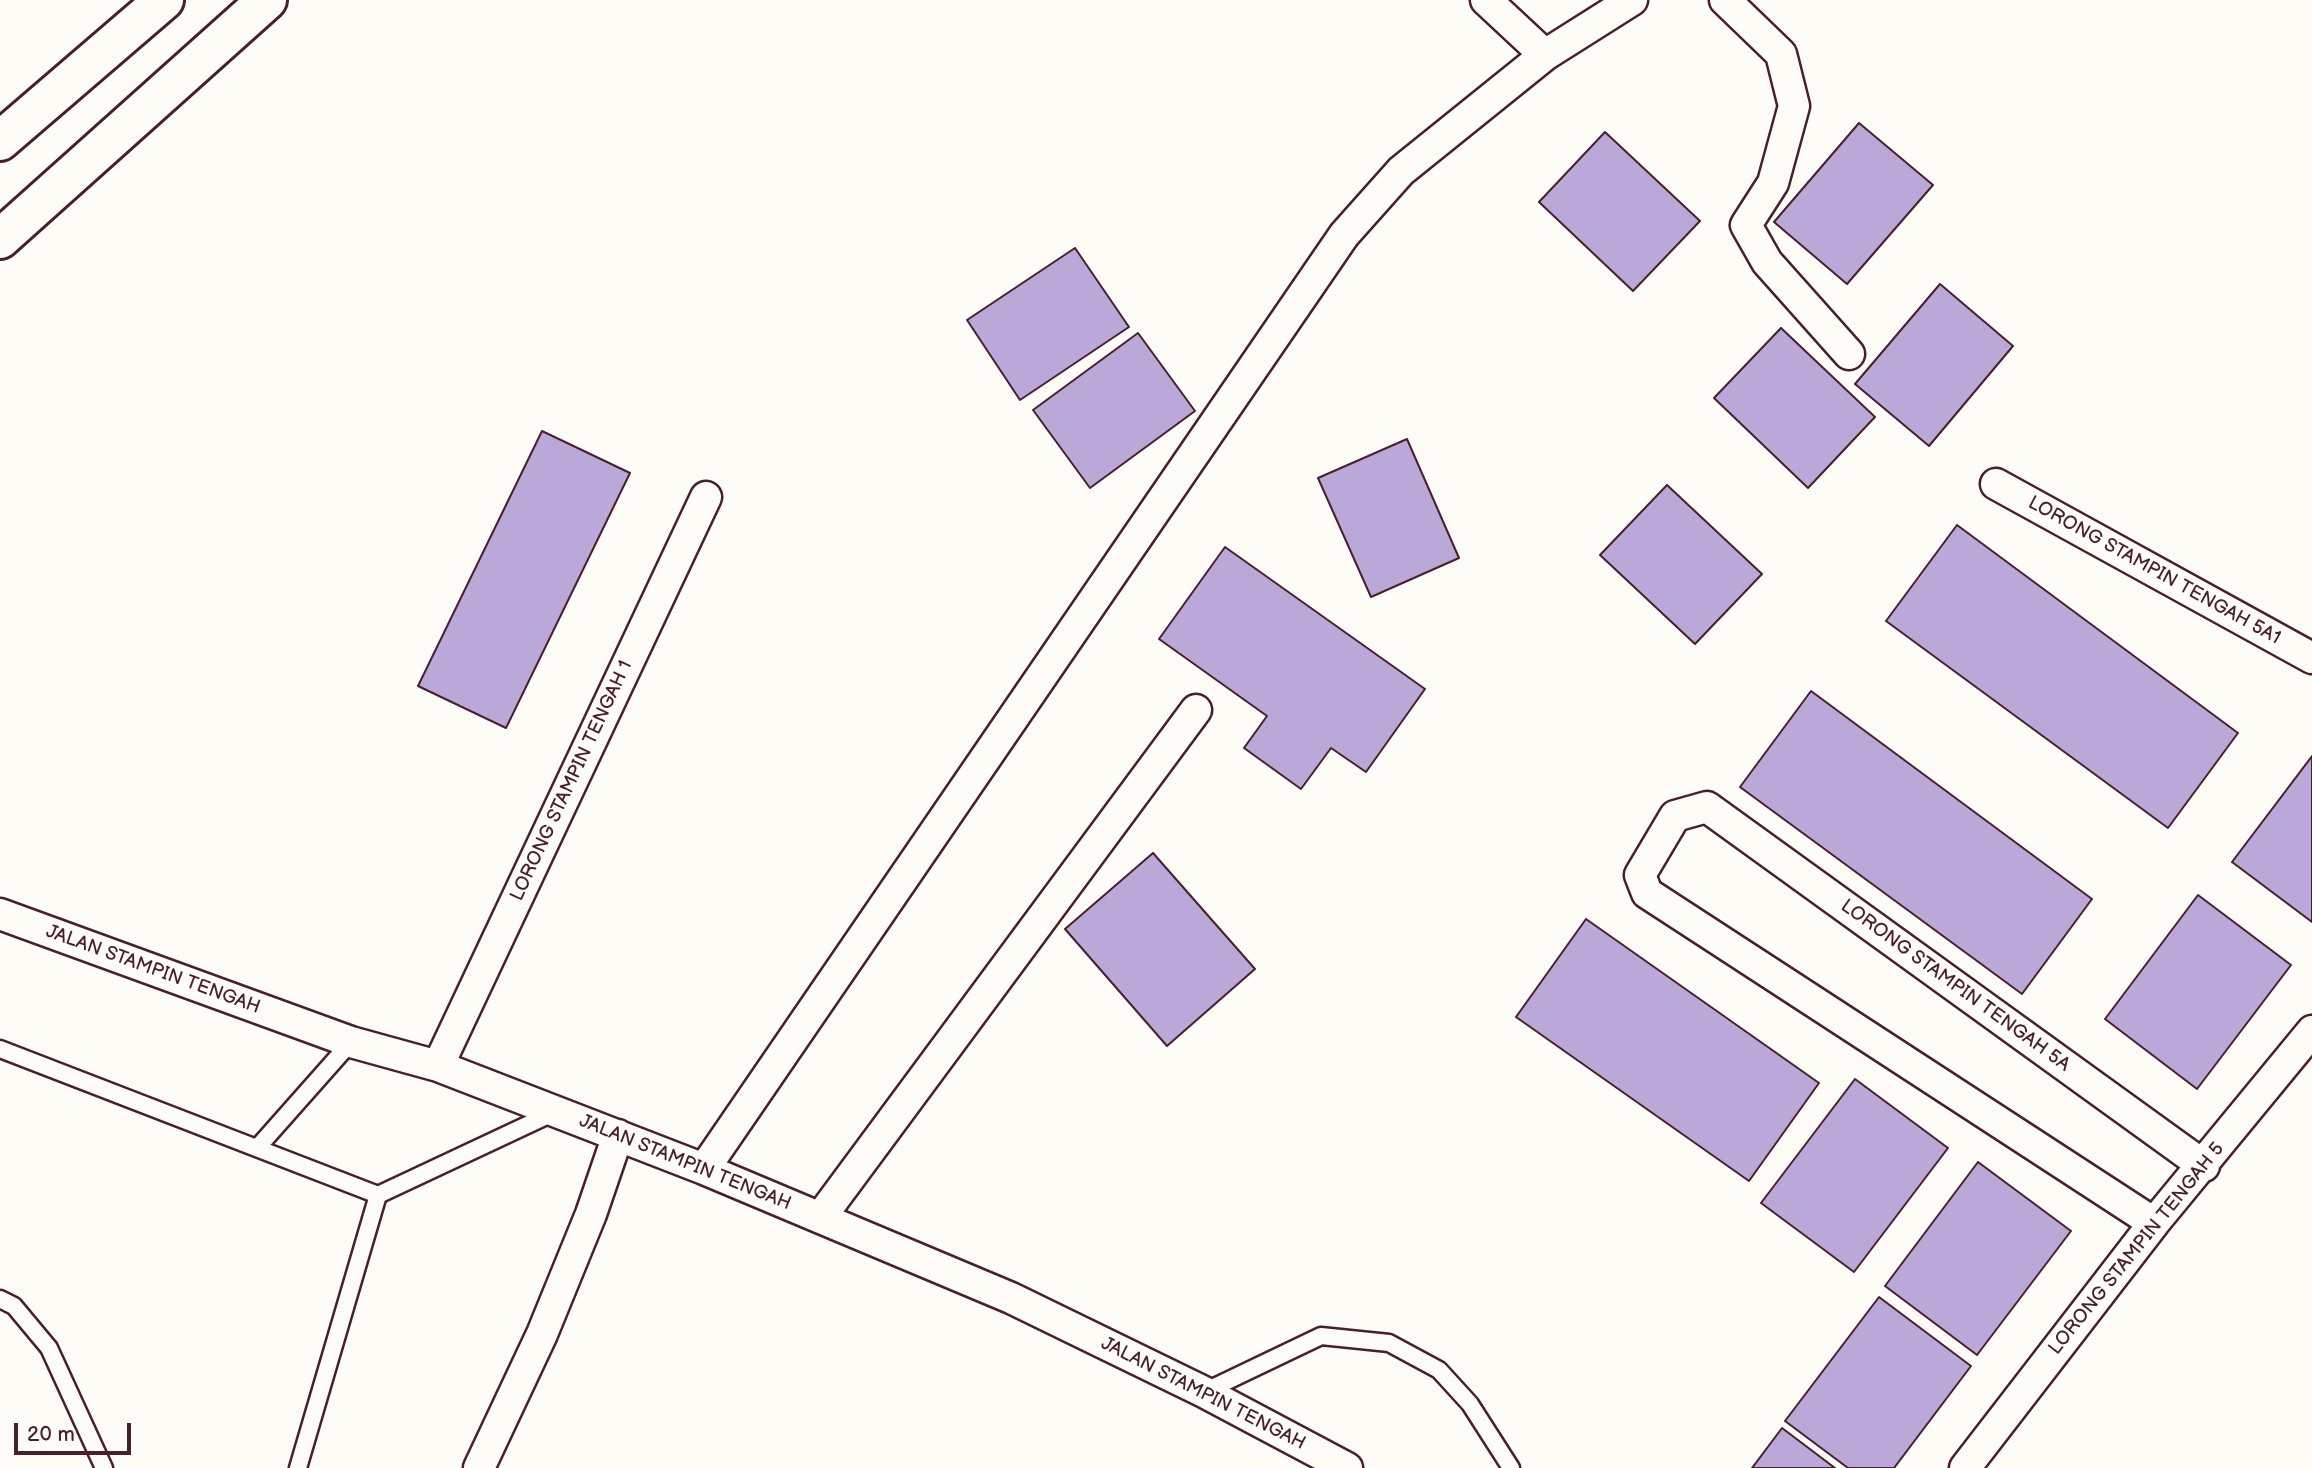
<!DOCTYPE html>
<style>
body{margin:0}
#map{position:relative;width:2312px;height:1468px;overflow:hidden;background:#fdfcf7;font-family:"Balsamiq Sans",sans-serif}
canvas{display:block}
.scale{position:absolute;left:14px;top:1423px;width:117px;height:32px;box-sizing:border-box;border:4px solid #4a1f2b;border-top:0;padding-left:9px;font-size:21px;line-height:24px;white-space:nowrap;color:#4a1f2b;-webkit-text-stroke:5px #fdfcf7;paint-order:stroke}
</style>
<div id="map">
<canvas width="2312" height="1468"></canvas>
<div class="scale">20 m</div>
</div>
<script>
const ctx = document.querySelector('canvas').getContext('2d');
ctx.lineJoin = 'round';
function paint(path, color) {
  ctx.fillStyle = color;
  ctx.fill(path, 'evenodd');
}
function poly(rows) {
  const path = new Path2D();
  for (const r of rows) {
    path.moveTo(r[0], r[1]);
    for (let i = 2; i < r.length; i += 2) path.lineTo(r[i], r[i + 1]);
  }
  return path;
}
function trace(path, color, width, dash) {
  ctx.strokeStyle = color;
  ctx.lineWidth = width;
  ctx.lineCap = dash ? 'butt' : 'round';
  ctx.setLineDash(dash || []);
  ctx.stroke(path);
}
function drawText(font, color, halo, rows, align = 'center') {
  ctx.font = font + ' "Balsamiq Sans",sans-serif';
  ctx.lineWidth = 5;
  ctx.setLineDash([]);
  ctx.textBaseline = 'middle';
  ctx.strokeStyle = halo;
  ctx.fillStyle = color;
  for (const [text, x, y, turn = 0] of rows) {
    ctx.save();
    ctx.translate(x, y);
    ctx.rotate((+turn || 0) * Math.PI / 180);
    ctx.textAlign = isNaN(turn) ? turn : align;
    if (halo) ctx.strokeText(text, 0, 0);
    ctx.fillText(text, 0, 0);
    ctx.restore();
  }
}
const building = poly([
 [1859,123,1933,185,1847,284,1774,222,1859,123],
 [1605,132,1700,221,1633,291,1539,202,1605,132],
 [1075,248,1129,327,1020,400,967,320,1075,248],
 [1940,284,2013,346,1929,446,1855,384,1940,284],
 [1781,328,1875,417,1808,488,1714,398,1781,328],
 [1138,333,1195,411,1090,488,1033,410,1138,333],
 [542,431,630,473,506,728,418,686,542,431],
 [1407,439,1459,558,1371,597,1318,478,1407,439],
 [1667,485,1762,574,1695,644,1600,555,1667,485],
 [1957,525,2238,733,2168,828,1886,621,1957,525],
 [1225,547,1425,689,1366,772,1331,748,1301,789,1244,748,1267,716,1159,639,1225,547],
 [1811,691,2092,899,2022,994,1740,787,1811,691],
 [2312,756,2312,922,2232,862,2312,756],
 [1153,853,1255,969,1167,1046,1065,929,1153,853],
 [2198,895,2291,965,2197,1089,2105,1019,2198,895],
 [1586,919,1819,1083,1749,1181,1516,1017,1586,919],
 [1855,1079,1948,1148,1854,1272,1761,1203,1855,1079],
 [1978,1162,2071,1231,1977,1355,1885,1286,1978,1162],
 [1879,1297,1971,1366,1894,1468,1848,1468,1785,1421,1879,1297],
 [1782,1428,1835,1468,1752,1468,1782,1428]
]);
const lane = poly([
 [0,1049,378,1195,298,1468],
 [258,1147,351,1042],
 [378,1195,557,1111],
 [0,1299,14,1306,49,1348,104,1468],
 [1204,1392,1321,1336,1389,1343,1439,1370,1470,1404,1511,1468]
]);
const street = poly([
 [1486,0,1545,55],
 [1725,0,1781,54,1794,106,1773,183,1746,225,1767,262,1849,354],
 [1996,484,2312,658],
 [0,914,351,1042,438,1066,704,1169,1011,1298,1204,1392,1347,1468],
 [438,1066,706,497],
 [704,1169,1344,235,1401,171,1545,55,1632,0],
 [820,1218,1196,710],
 [2154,1223,1647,893,1640,875,1675,816,1707,807,2204,1166],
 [479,1468,542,1334,591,1214,618,1135],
 [1965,1468,2154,1223,2312,1031]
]);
const highway = poly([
 [0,141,164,0],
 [0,239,267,0]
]);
const streetNames = [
 ["LORONG STAMPIN TENGAH 5A1",2154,571,29],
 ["LORONG STAMPIN TENGAH 1",572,781,-65],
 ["JALAN STAMPIN TENGAH",153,970,20],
 ["LORONG STAMPIN TENGAH 5A",1955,986,36],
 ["JALAN STAMPIN TENGAH",685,1163,22],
 ["LORONG STAMPIN TENGAH 5",2137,1249,-51],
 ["JALAN STAMPIN TENGAH",1203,1394,27]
];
paint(building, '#b9a8d8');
trace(building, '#4a1f2b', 2);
trace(lane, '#4a1f2b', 21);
trace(street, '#4a1f2b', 35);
trace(highway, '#4a1f2b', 44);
trace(lane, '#fdfcf7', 16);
trace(street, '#fdfcf7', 30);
trace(highway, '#fdfcf7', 38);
drawText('19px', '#4a1f2b', '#fdfcf7', streetNames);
</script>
